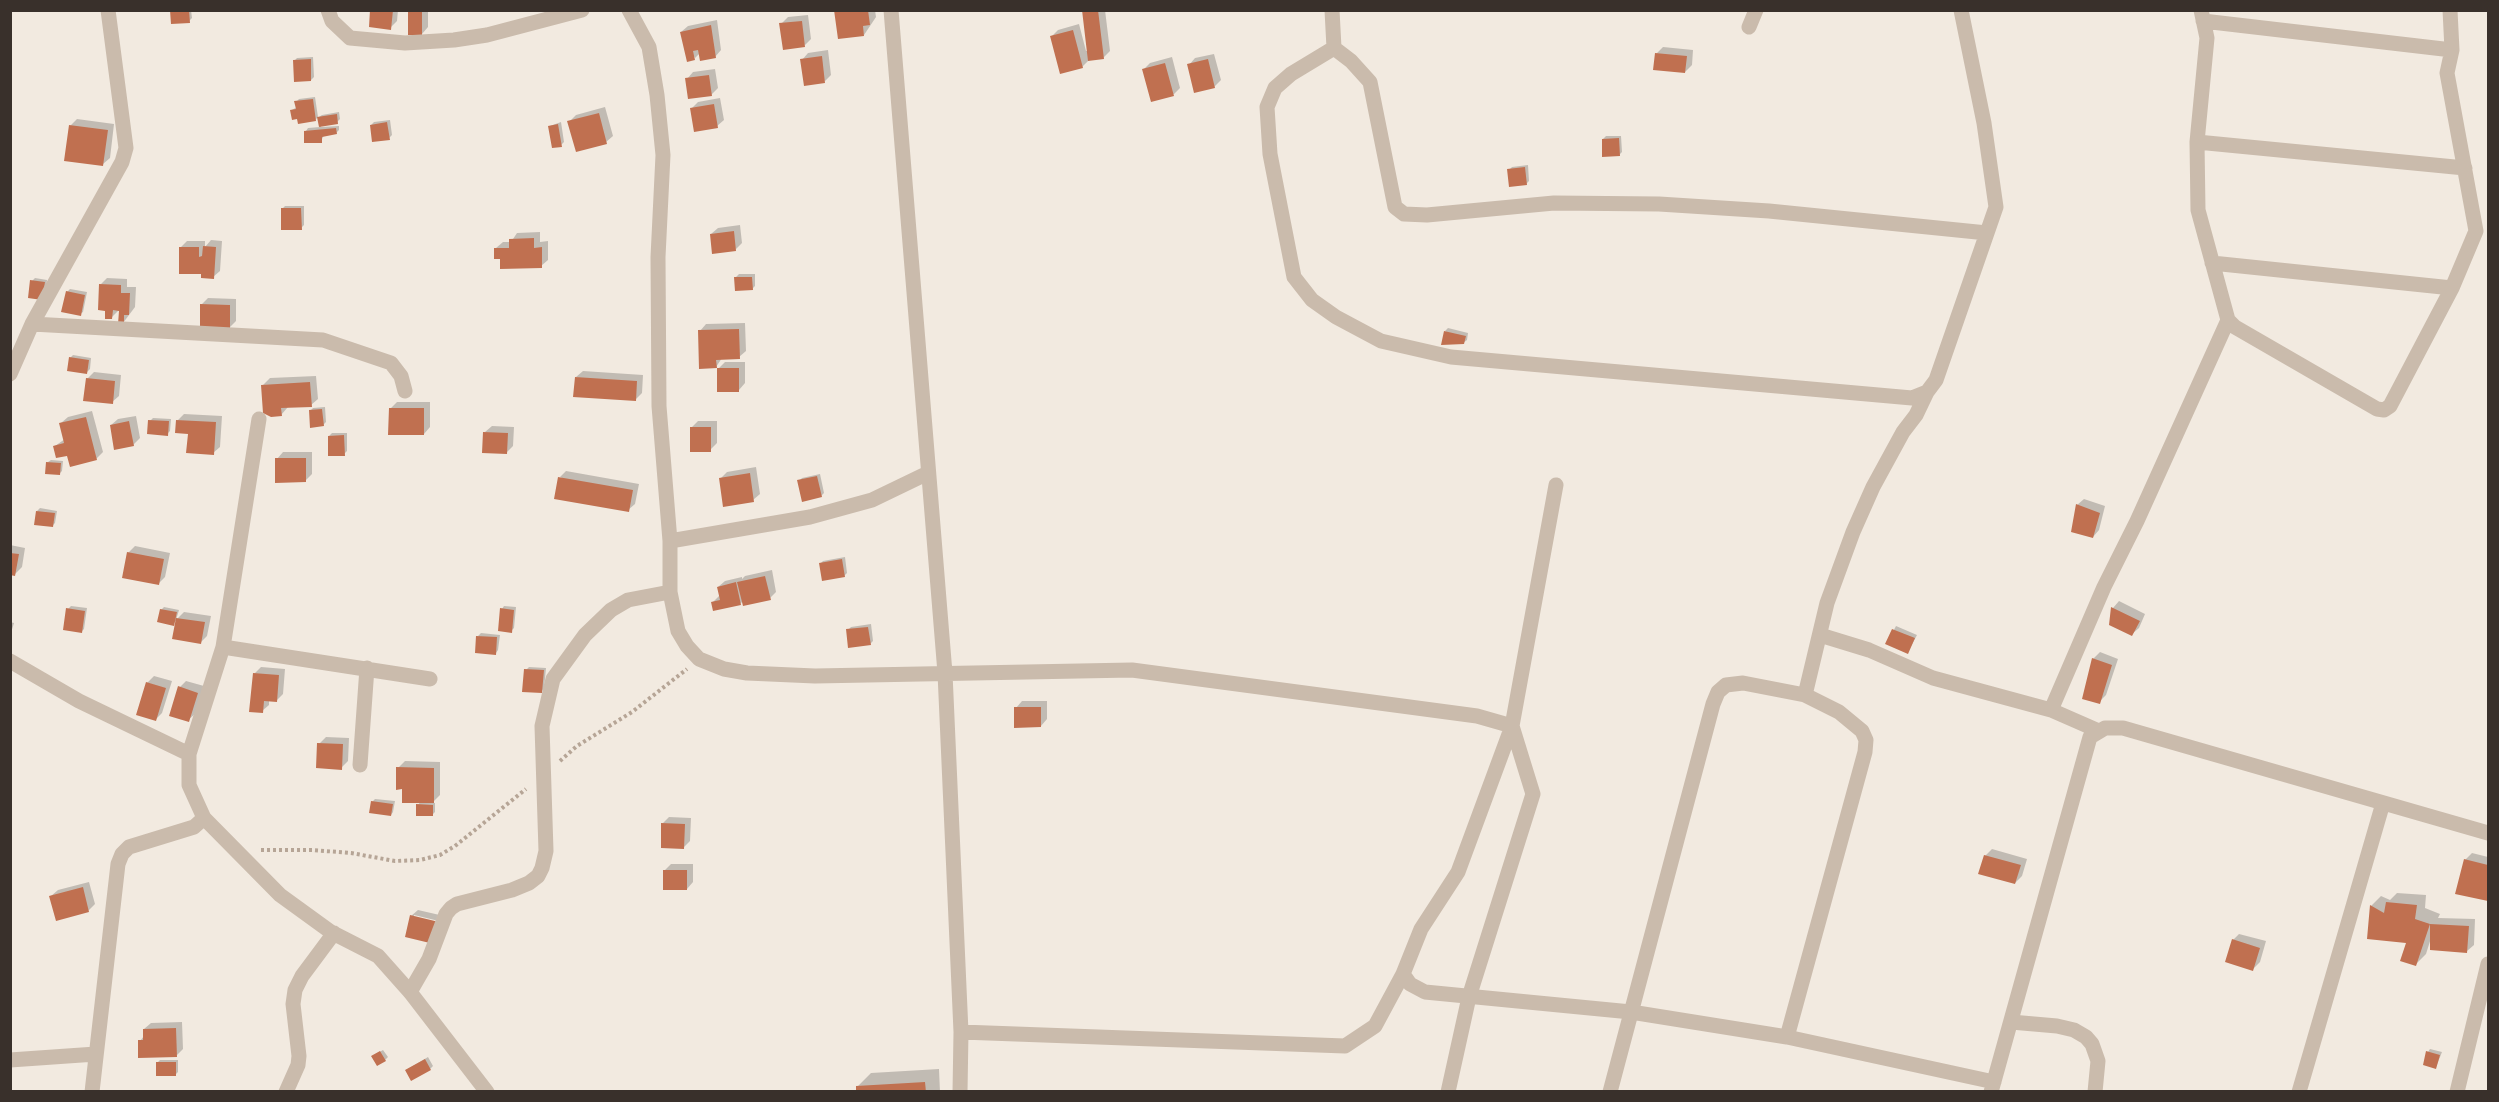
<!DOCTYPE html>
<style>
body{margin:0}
#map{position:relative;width:2499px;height:1102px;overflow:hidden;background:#f2eae0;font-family:"PT Sans",sans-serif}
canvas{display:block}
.frame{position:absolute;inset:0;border:12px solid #39302b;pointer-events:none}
</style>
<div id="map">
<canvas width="2499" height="1102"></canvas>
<div class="frame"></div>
</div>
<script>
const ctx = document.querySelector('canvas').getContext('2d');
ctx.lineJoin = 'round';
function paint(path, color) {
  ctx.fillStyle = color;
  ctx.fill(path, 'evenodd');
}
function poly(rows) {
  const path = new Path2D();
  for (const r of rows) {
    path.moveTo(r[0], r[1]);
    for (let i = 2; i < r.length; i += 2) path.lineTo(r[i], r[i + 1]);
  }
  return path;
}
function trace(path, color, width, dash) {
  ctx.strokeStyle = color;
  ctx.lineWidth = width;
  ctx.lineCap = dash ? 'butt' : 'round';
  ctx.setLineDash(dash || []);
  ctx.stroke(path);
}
const shadow = poly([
 [171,10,191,10,192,18,189,21],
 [372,10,398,10,397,21,390,28],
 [410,10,428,10,428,27,422,34],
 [836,10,875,10,876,17,864,35],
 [1083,10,1105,10,1110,51,1103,58,1089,60,1082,67,1052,36,1058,30,1079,24,1086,51,1088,51],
 [808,15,811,39,805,45,781,24,788,17],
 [717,20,721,50,715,57,700,53,695,58,681,32,688,26],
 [1663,47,1693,50,1692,65,1685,72,1656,54],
 [828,50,831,75,825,81,802,60,808,53],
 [1214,54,1221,80,1214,87,1189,65,1195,58],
 [313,57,314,77,311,80,294,61,297,58],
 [1172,57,1180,88,1174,94,1152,100,1144,69,1150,63],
 [715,69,718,88,711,95,687,79,693,72],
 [315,97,318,117,315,120,292,110,297,107,296,102,299,99],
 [720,98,724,120,717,126,692,108,698,102],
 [605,107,613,136,606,142,569,122,576,115],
 [339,112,340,119,337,122,321,125,321,127,339,126,339,130,336,133,324,135,321,141,306,131,308,128,320,127,319,117,322,115],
 [77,119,114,124,110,158,103,164,70,126],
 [390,120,392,135,389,138,371,125,374,122],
 [561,122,564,142,561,145,550,126],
 [1606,136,1621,136,1622,152,1619,155,1603,139],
 [1528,165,1529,181,1526,184,1509,170,1512,167],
 [285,206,304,206,304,225,301,228,282,209],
 [740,225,742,243,735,250,711,234,718,228],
 [540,232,540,242,548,241,548,260,541,266,496,248,503,242,511,242,517,233],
 [211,240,222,241,220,271,213,277,203,273,180,248,187,241,205,241,205,247],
 [739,274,755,274,755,286,752,289,736,277],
 [35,278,47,280,45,296,32,281],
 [107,278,127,279,127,287,136,287,135,307,123,323,120,309,112,317,101,284],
 [70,289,87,292,83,312,80,314,67,292],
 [208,298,236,299,236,321,229,328,201,305],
 [745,323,746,351,739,357,722,358,716,367,700,331,706,324],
 [1448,328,1468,333,1467,340,1463,343,1445,331],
 [73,355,91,358,90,369,87,372,70,358],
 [725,362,745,362,745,383,739,390,718,369],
 [583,371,643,375,642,393,635,400,576,377],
 [94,372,121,375,119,396,112,402,87,379],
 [316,376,318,399,311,405,288,407,281,415,263,385,270,378],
 [397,402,430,402,430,427,424,434,390,409],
 [325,407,326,422,323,425,310,411,313,408],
 [92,411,103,452,96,459,68,454,55,446,65,439,61,423,68,417],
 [184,414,222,416,220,447,213,453,177,421],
 [136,416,140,438,133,445,111,425,118,419],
 [153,418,171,419,170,431,167,434,150,421],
 [698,421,717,421,717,443,710,450,691,428],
 [492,426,514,427,513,446,506,453,485,432],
 [332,433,347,433,347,451,344,454,329,436],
 [283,452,312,452,312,474,305,481,277,459],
 [51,460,63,461,62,471,59,474,48,462],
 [756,467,760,494,753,500,720,479,727,472],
 [566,471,639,484,635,504,628,510,560,477],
 [820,474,824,493,821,496,799,481,802,478],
 [2084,499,2105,506,2099,530,2093,537,2077,505],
 [40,508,57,511,55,523,52,526,37,511],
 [10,545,25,548,22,567,15,574,10,573],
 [135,546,170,553,165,577,158,584,128,553],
 [845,557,847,573,844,576,820,564,823,561],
 [772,570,776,592,770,598,743,601,740,604,713,602,720,595,718,587,725,581,742,577,742,579,745,576],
 [2119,601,2145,614,2139,628,2132,634,2111,624,2113,608],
 [71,606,87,608,84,629,81,632,68,609],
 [504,606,516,607,514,628,511,631,502,609],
 [164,607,179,610,176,620,184,612,211,616,207,636,201,642,177,620,173,624,161,610],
 [10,622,14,623,10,636],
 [871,624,873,641,870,644,848,630,851,627],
 [1896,626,1917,635,1908,652,1887,643],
 [481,633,500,635,498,650,496,653,478,636],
 [2100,652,2118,659,2106,695,2099,702,2093,659],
 [261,667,285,669,283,694,276,701,269,700,269,705,262,711,254,674],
 [529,667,546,668,544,689,541,692,526,670],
 [154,676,172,681,162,713,156,719,147,683],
 [186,681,204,686,195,714,188,720,180,687],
 [1022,701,1047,701,1047,719,1041,726,1016,708],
 [326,737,349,738,348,761,341,768,319,744],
 [405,761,440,762,440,795,432,803,435,803,435,812,432,815,418,805,421,801,404,788,398,768],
 [375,799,395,801,393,812,391,815,372,802],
 [669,817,691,818,690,841,684,847,662,824],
 [1992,849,2027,859,2022,876,2015,883,1985,856],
 [2472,853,2488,857,2487,900,2465,860],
 [671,864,693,864,693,882,687,889,664,871],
 [89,882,95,904,88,911,51,896,58,890],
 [2397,893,2426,895,2425,908,2440,914,2438,918,2475,919,2474,945,2467,951,2431,938,2426,954,2416,964,2408,941,2371,906,2381,896,2390,900],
 [418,910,444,916,443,922,414,915,414,918,411,916],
 [2239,934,2266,941,2260,962,2253,969,2233,940],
 [182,1022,183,1049,177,1055,140,1041,144,1036,144,1029,151,1023],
 [2430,1049,2442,1052,2436,1067,2428,1052],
 [383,1050,388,1057,385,1060,376,1054],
 [428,1057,433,1066,430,1069,406,1070],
 [160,1060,178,1060,178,1072,175,1075,157,1063],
 [939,1069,940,1092,857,1092,857,1087,871,1073]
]);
const building = poly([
 [170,10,189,10,190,23,171,24],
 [370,10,393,10,391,30,369,27],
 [408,10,422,10,422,35,408,35],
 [834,10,868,10,870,25,863,26,864,36,838,39],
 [1082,10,1098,10,1104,59,1088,61],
 [802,21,805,47,783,50,779,23],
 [711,25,716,58,700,61,698,50,693,51,695,60,687,62,680,32],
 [1073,30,1083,68,1060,74,1050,36],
 [1655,53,1687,56,1685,73,1653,70],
 [822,56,825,83,804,86,800,59],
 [311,59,311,81,294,82,293,60],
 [1208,59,1215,88,1194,93,1187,64],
 [1165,63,1174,96,1151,102,1142,69],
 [709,75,712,96,688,99,685,78],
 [313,99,316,121,298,124,297,119,292,120,290,110,296,109,294,101],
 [714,104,718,128,694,132,690,108],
 [599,113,607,144,576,152,567,121],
 [337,114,338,124,319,127,317,117],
 [387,122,390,140,372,142,370,125],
 [558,124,562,147,552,148,548,126],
 [69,125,108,130,103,166,64,161],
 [336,128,337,134,322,137,322,143,304,143,304,131],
 [1619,138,1620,156,1602,157,1602,139],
 [1525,167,1527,185,1509,187,1507,169],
 [281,208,301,208,302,230,281,230],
 [734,231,736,251,712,254,710,234],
 [534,238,534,248,542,247,542,268,500,269,500,259,494,259,494,248,509,248,509,239],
 [203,246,216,247,214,279,201,278,201,274,179,274,179,247,199,247,199,257,202,256],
 [734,277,752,277,753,290,735,291],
 [30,280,45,282,42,300,28,298],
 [99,284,121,285,121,293,130,293,129,315,124,315,124,324,118,324,119,311,113,310,112,319,105,319,105,311,98,310],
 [66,291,85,295,81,316,61,312],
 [200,304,230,305,230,330,200,329],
 [739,329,740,359,716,360,717,368,699,369,698,330],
 [1444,331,1466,336,1464,344,1441,345],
 [69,357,89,360,87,374,67,371],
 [717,368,739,368,739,392,717,392],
 [575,377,637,381,636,401,573,397],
 [86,378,115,381,113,404,83,401],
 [310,382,312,407,281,408,282,416,271,417,263,413,261,385],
 [389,408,424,408,424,435,388,435],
 [322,409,324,426,310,428,309,410],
 [86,417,97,460,70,467,67,456,56,458,53,446,64,443,59,423],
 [148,420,169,421,168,436,147,434],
 [176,420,216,422,214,455,186,453,188,434,175,433],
 [129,421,134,446,114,450,110,425],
 [690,427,711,427,711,452,690,452],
 [483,432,508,433,507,454,482,453],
 [344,435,345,456,328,456,328,436],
 [275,458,306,458,306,482,275,483],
 [46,462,61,463,60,475,45,474],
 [750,473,754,502,723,507,719,478],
 [817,476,822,497,802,502,797,480],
 [558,477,633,490,629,512,554,499],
 [2076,504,2100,513,2093,538,2071,532],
 [36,511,55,513,53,527,34,525],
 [127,552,164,559,159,585,122,578],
 [10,553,19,554,15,576,10,575],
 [842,559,845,577,822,581,819,563],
 [765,576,771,600,743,606,737,582],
 [736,582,741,605,713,611,711,602,720,600,717,587],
 [2111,607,2140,621,2132,636,2109,625],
 [66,608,85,611,82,633,63,630],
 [500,608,514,610,512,633,498,631],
 [160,609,177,612,174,626,157,622],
 [176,618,205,622,201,644,172,639],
 [868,627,871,645,848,648,846,629],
 [1892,629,1915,638,1908,654,1885,644],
 [476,636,497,637,496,655,475,653],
 [2092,658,2112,665,2100,704,2082,699],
 [524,669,544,670,542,693,522,692],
 [253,673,279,675,277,702,264,701,263,713,249,712],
 [146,682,166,688,156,721,136,715],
 [178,686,198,693,189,722,169,716],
 [1014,707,1041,707,1041,727,1014,728],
 [317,743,343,744,342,770,316,768],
 [396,767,434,768,434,803,402,803,402,789,396,790],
 [371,801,393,804,391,816,369,813],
 [416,804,433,805,433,816,416,816],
 [661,823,685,824,684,849,661,848],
 [1984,855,2021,865,2015,884,1978,874],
 [2464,859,2488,865,2488,901,2455,894],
 [663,870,687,870,687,890,663,890],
 [83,887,89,912,56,921,49,896],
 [2386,902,2417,905,2415,919,2430,924,2416,966,2400,961,2406,943,2367,939,2370,905,2384,913],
 [410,915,439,922,434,944,405,937],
 [2430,924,2469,926,2467,953,2430,950],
 [2232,939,2260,948,2253,971,2225,962],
 [176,1028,177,1057,138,1058,138,1040,143,1040,143,1029],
 [380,1051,386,1061,377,1066,371,1056],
 [2426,1051,2440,1055,2436,1069,2423,1065],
 [425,1059,431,1070,411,1081,405,1070],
 [156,1062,176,1062,176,1076,156,1076],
 [925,1082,926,1092,856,1092,856,1086]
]);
const path = poly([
 [560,761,577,746,632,712,687,669],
 [261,850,312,850,351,853,395,861,420,860,440,855,455,846,526,789]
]);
const minor = poly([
 [328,10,332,21,350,38,405,43,454,40,487,35,582,10],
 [629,10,649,47,657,95,663,155,658,257,659,406,670,541,670,592,678,631,687,646,699,659,724,669,747,673,815,676,1132,670,1477,716,1512,726,1533,794,1469,997,1448,1092],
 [891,10,945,673,961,1032,960,1092],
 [1332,10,1334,48],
 [2201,10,2207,38,2197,142,2198,210,2228,320,2235,327,2377,409,2384,410,2390,406,2452,288,2476,231,2447,73,2452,50,2450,10],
 [2203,21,2452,50],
 [1749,27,1756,10],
 [2197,142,2465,168],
 [2212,263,2452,288],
 [32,324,323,340,391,363,401,376,405,391],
 [10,374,32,324,122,162,126,148,108,10],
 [1927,392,1912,398,1451,357,1381,341,1336,317,1312,300,1294,277,1270,154,1267,107,1275,88,1291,74,1334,48,1351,61,1370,82,1395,207,1404,214,1427,215,1554,203,1659,204,1769,211,1987,233],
 [670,541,810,517,872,500,928,473],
 [1820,635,1869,650,1933,678,2051,710],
 [223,647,430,679],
 [10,661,79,701,189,754,189,785,204,818,194,827,129,847,122,854,118,864,92,1092],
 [1805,695,1827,603,1853,532,1873,487,1903,432,1916,415,1927,392,1936,380,1996,207,1984,123,1961,10],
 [2099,731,2051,710,2104,587,2137,521,2228,320],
 [189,754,223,647,259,419],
 [360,765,367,668],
 [204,818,280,895,331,932,378,956,410,992,487,1092],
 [1403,974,1410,984,1425,992,1631,1012,1787,1037,1994,1082],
 [410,992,429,959,446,914,451,908,457,904,512,890,529,883,538,876,542,868,546,851,542,726,553,679,585,635,611,610,628,600,670,592],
 [2011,1022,2057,1026,2074,1030,2086,1037,2092,1044,2098,1061,2095,1092],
 [961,1032,1345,1046,1375,1026,1403,974,1421,929,1458,872,1512,726,1556,485],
 [10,1060,96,1054],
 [286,1092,298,1065,299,1056,293,1004,295,990,302,976,334,933],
 [1610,1092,1713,704,1718,692,1726,685,1743,683,1805,695,1839,712,1862,731,1866,740,1865,752,1787,1037],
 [1991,1092,2090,737,2105,728,2123,728,2488,833],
 [2299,1092,2383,803],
 [2457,1092,2488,964]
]);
paint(shadow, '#0003');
paint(building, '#c07050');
trace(path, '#b6a596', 4, [3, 3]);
trace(minor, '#cabbac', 15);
</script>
